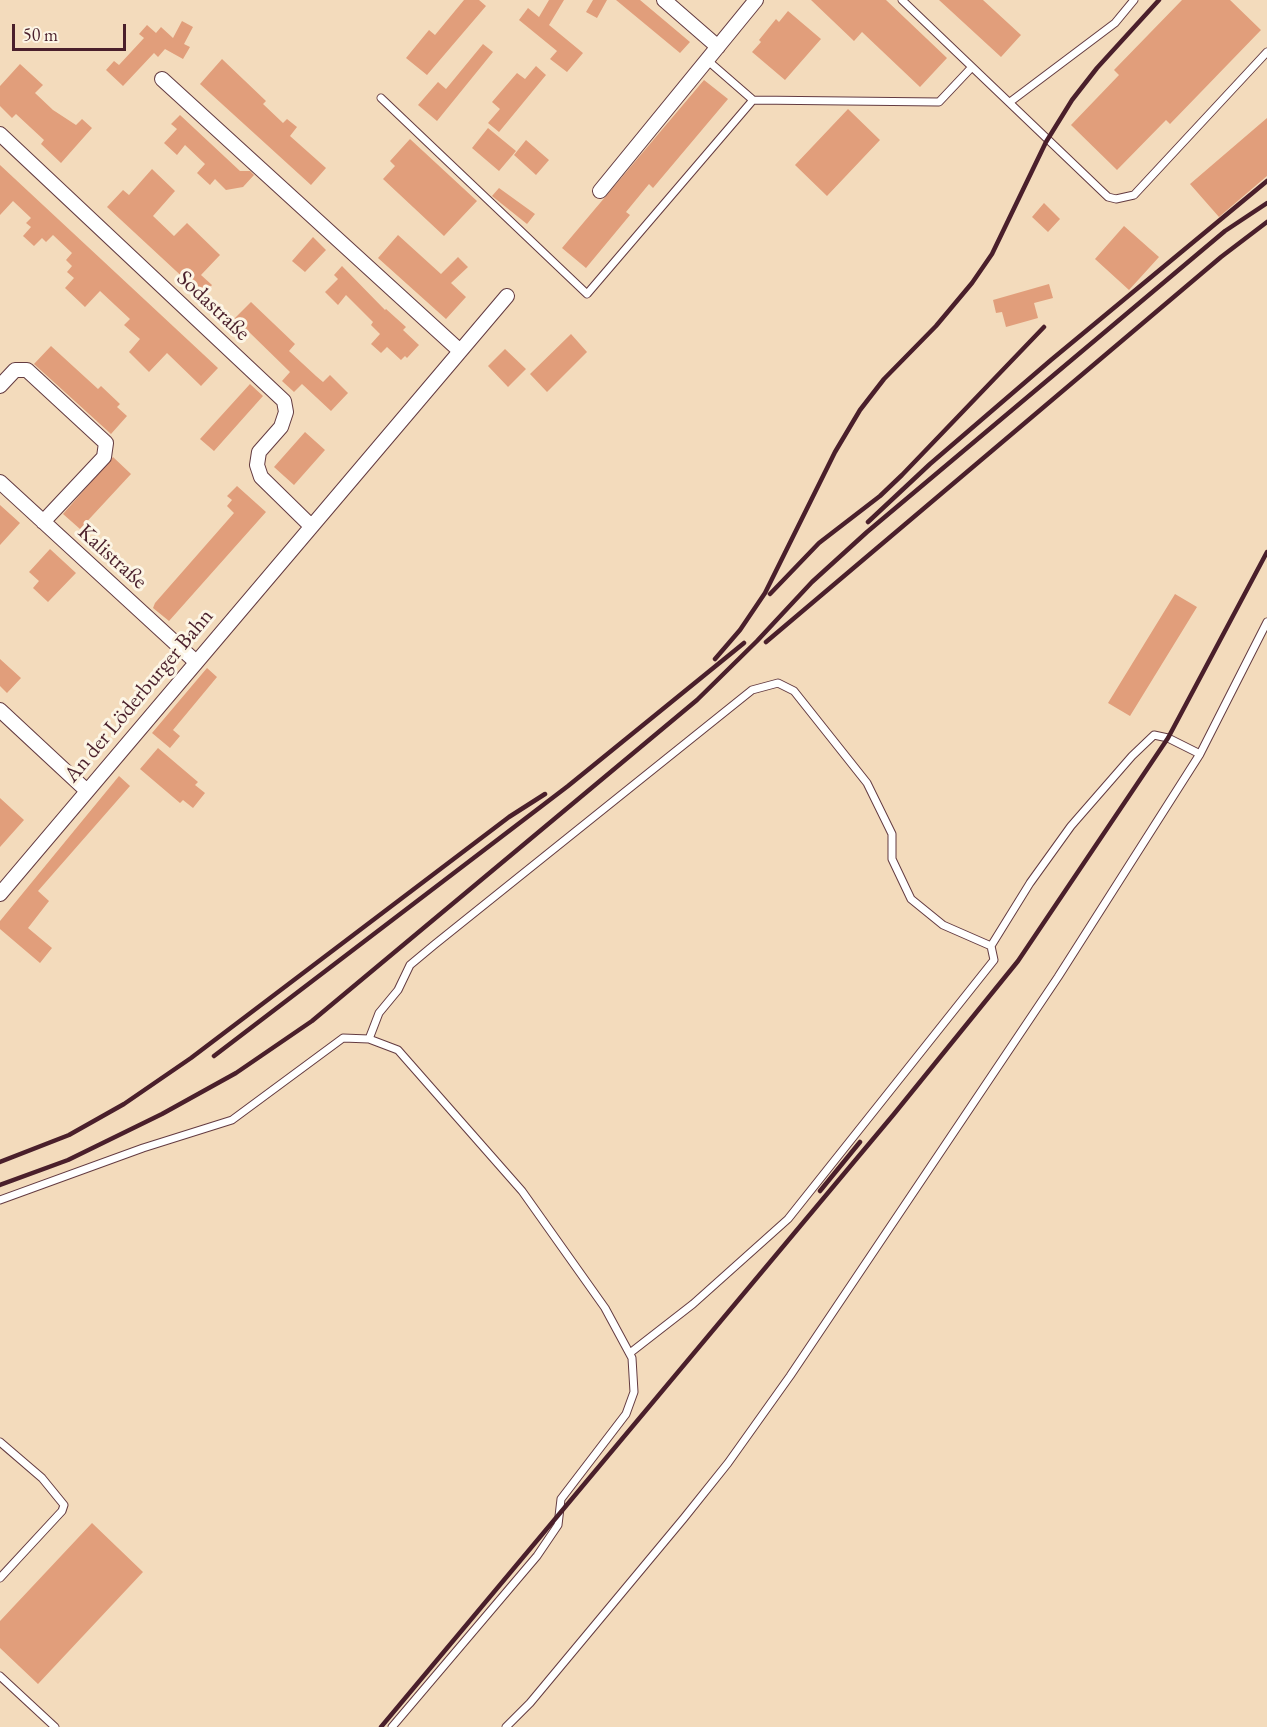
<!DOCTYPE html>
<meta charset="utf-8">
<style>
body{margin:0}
#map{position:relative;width:1267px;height:1727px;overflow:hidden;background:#f3dbbc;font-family:"EB Garamond",serif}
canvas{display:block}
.scale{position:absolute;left:12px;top:24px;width:114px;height:27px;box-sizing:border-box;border:3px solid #4a1f2b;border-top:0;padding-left:8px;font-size:18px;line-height:21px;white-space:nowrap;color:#4a1f2b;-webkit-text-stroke:4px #fcf5e5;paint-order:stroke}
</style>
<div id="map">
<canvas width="1267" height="1727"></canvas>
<div class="scale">50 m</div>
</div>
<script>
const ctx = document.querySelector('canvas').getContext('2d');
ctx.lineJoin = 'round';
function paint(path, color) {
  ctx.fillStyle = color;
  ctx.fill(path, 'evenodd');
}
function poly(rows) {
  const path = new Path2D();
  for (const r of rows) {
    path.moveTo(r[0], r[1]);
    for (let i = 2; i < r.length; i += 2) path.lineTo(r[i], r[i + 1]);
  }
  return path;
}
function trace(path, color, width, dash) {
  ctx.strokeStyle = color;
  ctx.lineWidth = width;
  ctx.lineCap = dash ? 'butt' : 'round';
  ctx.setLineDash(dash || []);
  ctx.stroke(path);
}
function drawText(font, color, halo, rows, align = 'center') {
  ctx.font = font + ' "EB Garamond",serif';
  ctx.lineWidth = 6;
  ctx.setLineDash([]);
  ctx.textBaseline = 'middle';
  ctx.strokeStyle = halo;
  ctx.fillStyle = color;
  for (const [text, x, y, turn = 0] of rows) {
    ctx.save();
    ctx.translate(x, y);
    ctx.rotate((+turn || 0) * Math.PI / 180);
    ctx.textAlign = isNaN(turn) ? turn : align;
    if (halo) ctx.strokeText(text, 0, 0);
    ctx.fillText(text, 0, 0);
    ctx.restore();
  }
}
const building = poly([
 [464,0,479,0,486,6,427,75,406,58,429,30,435,35],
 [549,0,564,0,549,25,583,53,567,72,550,59,557,51,519,20,528,8,539,17],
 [593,0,607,0,597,18,586,12],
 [616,0,640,0,690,42,680,53],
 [811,0,886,0,947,58,920,87,862,32,854,41],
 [939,0,983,0,1021,35,1001,57],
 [1182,0,1230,0,1261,30,1170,124,1166,120,1117,170,1071,125,1119,75,1114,70],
 [788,11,821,39,785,80,752,52,761,42,759,40,776,19,779,22],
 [182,21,193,27,184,44,190,47,183,59,165,49,158,57,154,53,123,86,106,70,114,61,119,65,144,38,139,34,147,25,156,33,161,27,173,38],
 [483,44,493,52,437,121,418,105,438,82,446,89],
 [222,59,266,101,263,104,283,123,287,119,297,127,290,136,326,168,311,185,200,84],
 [20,64,43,85,35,93,53,110,76,125,82,119,92,128,61,163,41,144,44,140,16,114,12,118,0,106,0,86],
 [536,66,546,75,499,132,488,123,500,109,492,102,517,73,525,79],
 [704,80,728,99,653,188,649,184,626,212,630,215,586,268,562,248],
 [848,109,880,140,827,196,795,165],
 [180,115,240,171,250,171,254,175,243,187,226,190,215,179,210,185,197,173,205,164,185,145,177,155,164,143,177,129,171,124],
 [1267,118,1267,176,1219,217,1190,184],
 [488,128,516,151,499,171,472,148],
 [410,139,477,201,444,236,383,179,395,166,390,161],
 [526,140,549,160,536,175,514,155],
 [0,165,218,368,201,386,167,353,149,372,129,352,140,339,124,325,130,319,100,291,85,307,65,288,74,278,67,272,72,266,66,260,72,253,53,235,46,242,42,238,34,246,23,236,31,227,26,223,31,218,13,201,0,215],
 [152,169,175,191,153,216,174,236,187,223,220,255,201,275,212,285,203,296,107,207,123,190,129,195],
 [499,188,535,214,527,224,492,196],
 [1044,203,1060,219,1048,232,1032,217],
 [1124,226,1159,257,1129,290,1095,259],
 [398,235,441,274,458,257,468,267,451,283,466,297,446,319,378,258],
 [313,237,326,250,305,272,292,261],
 [342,266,385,310,386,309,406,327,403,330,419,345,407,358,405,356,401,360,387,347,381,353,371,344,380,334,371,325,373,322,346,295,338,305,325,292,338,279,334,275],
 [1049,284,1053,298,1034,303,1038,318,1006,327,1002,312,996,313,993,300],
 [251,302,295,344,289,351,316,376,323,382,330,375,348,393,331,411,302,384,294,392,282,381,290,372,247,330,244,333,232,321],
 [571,334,587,352,547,392,530,374],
 [51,346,98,389,101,386,120,404,117,407,127,416,111,434,34,364],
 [505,349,526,369,508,387,488,366],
 [250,384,263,396,214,451,200,439],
 [305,432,325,450,294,485,274,467],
 [113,457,131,474,80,529,63,514],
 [237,486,266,512,169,621,153,608,155,603,234,513,227,506,232,500,227,496],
 [0,505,20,523,0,545],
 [50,549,76,573,48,602,33,588,39,581,29,572],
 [1175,594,1197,607,1130,716,1108,703],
 [0,659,21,678,7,693,0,686],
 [207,668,217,677,173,730,180,736,170,748,152,733],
 [158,748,198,782,195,785,205,793,193,808,183,800,180,803,140,769],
 [119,776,130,786,38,891,49,901,28,928,52,948,40,963,0,929,0,921],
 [0,798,24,820,0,847],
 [92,1523,143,1572,38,1684,0,1648,0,1621]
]);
const service = poly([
 [902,0,1108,197,1116,199,1134,195,1267,52],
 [707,60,753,100,939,102,972,67],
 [381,98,587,294,753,100],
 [1010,102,1115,23,1134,0],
 [991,946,1030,883,1071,826,1132,756,1154,735,1168,738,1200,754],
 [369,1039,379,1013,398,990,410,965,434,945,752,690,778,683,794,691,867,783,892,834,892,859,911,899,943,925,991,946,994,960,788,1219,693,1304,630,1353],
 [0,1200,143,1148,232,1120,343,1038,369,1039,398,1050,522,1191,605,1308,632,1358,634,1392,626,1414,561,1499,558,1525,537,1556,392,1727],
 [0,1442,42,1478,64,1505,62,1511,0,1578],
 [0,1676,55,1727],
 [506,1727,530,1703,684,1518,728,1463,790,1376,1058,977,1200,754,1267,622]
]);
const minor = poly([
 [664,0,718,47],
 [162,79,460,351],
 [0,134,284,401,286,412,281,427,259,452,257,465,261,477,311,526],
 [600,191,756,0],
 [0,386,15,370,27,370,106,443,104,457,43,522],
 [0,482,196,662],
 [0,710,87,791],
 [0,894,507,296]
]);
const rail = poly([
 [868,522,930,464,1051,360,1267,181],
 [770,594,819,543,880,496,902,475,1044,327],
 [766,642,1221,257,1267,222],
 [715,659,740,630,765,593,835,452,860,410,884,379,936,326,972,283,992,254,1046,142,1072,100,1097,68,1159,0],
 [214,1056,568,786,744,643],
 [0,1162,69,1135,124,1104,191,1058,509,817,545,794],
 [0,1185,68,1160,162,1114,236,1073,312,1021,697,700,757,641,812,582,867,532,1225,231,1267,203],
 [820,1191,860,1142],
 [381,1727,894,1114,1018,961,1168,738,1267,552]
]);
const streetNames = [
 ["Sodastraße",213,306,43],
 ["Kalistraße",112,557,42],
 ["An der Löderburger Bahn",139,696,-50]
];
paint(building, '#e19e7b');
trace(service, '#633b41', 9);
trace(minor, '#633b41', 16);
trace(service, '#fff', 7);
trace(minor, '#fff', 14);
trace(rail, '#4a1f2b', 4.5);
drawText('22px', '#4a1f2b', '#fcf5e5', streetNames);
</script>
